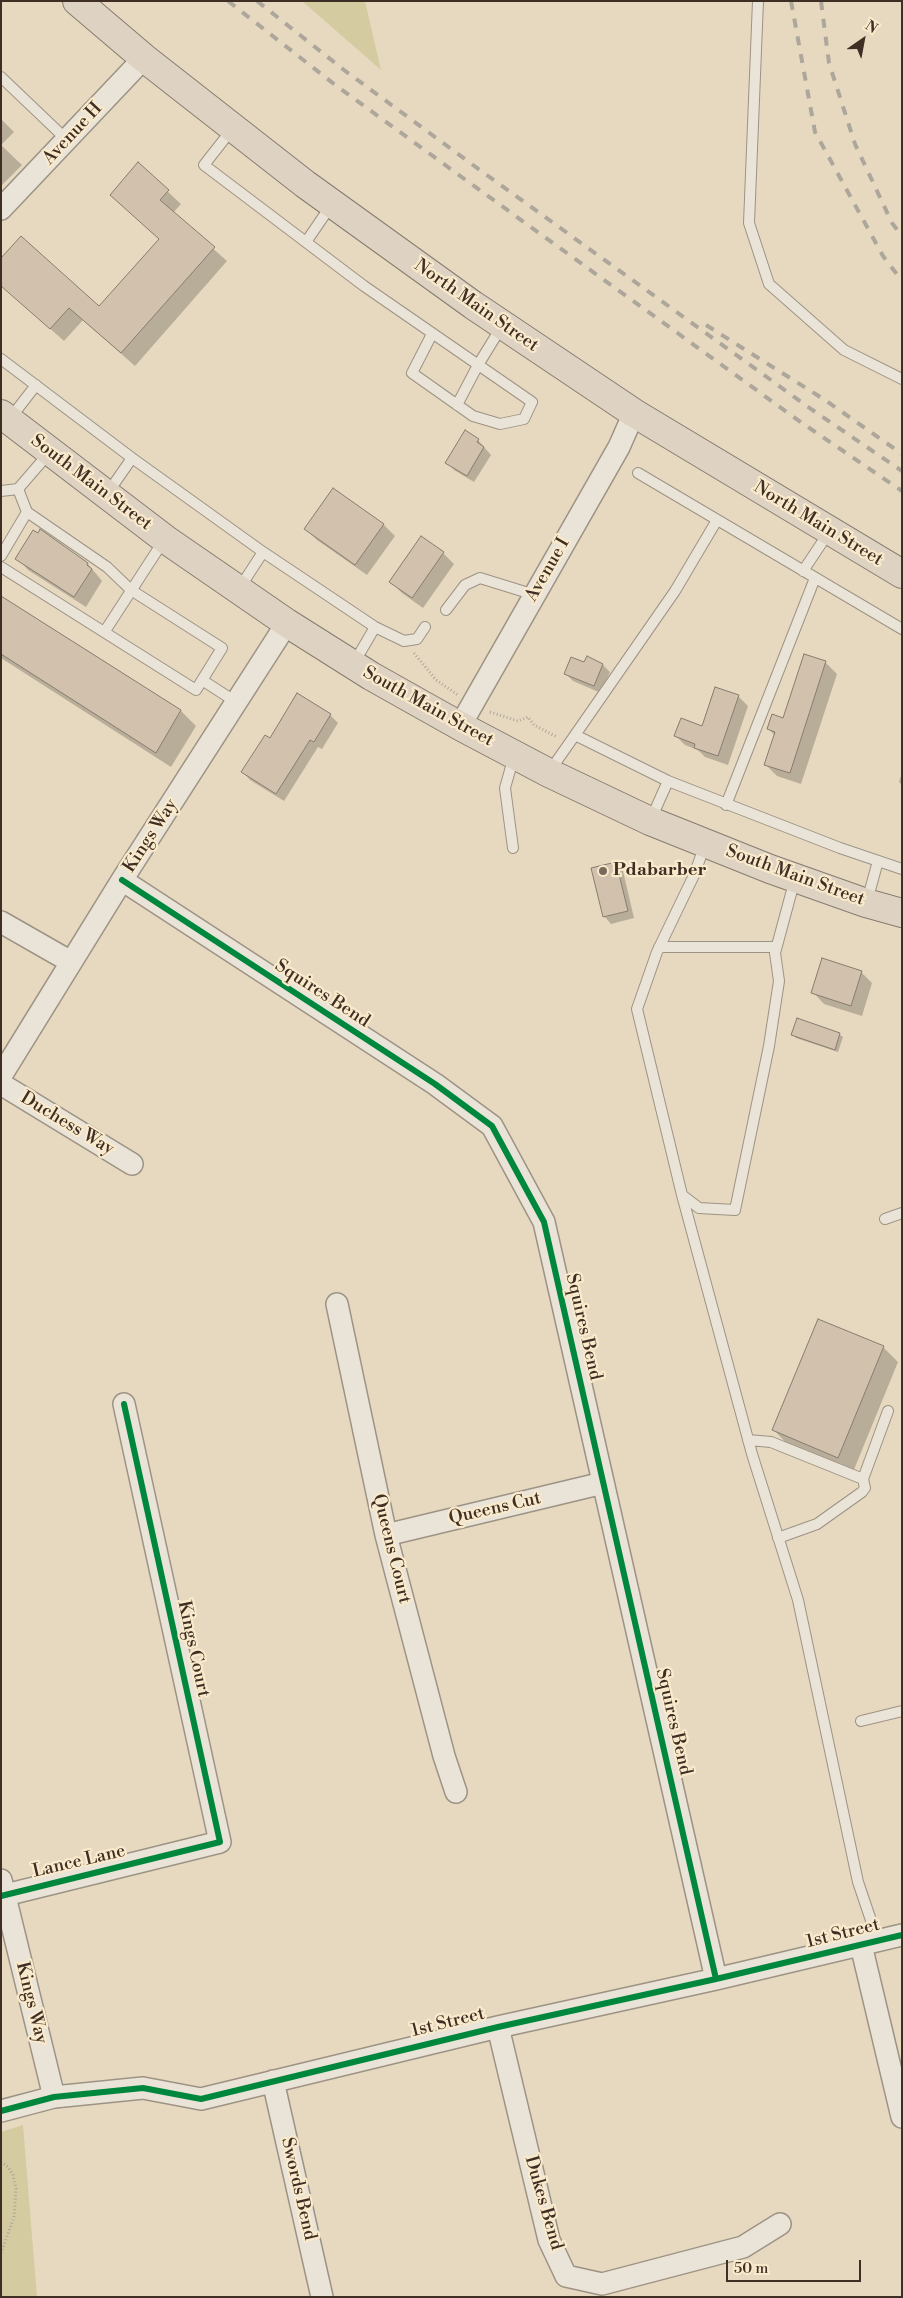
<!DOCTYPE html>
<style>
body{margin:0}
#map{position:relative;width:903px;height:2298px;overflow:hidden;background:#e7d9c0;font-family:"Libre Bodoni",serif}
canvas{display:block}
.frame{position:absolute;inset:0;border:2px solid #3f2e24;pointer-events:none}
.north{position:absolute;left:838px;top:15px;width:50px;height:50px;-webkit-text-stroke:4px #faeacc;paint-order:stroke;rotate:33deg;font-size:14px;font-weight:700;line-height:20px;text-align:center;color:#3f2e24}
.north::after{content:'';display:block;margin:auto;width:18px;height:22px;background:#3f2e24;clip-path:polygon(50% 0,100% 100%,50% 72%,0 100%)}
.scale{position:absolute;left:726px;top:2260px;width:135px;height:22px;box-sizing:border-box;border:2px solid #3f2e24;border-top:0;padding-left:6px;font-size:15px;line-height:18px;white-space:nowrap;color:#3f2e24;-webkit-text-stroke:4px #faeacc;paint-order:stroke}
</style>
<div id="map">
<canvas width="903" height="2298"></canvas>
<div class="frame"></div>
<div class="north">N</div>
<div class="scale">50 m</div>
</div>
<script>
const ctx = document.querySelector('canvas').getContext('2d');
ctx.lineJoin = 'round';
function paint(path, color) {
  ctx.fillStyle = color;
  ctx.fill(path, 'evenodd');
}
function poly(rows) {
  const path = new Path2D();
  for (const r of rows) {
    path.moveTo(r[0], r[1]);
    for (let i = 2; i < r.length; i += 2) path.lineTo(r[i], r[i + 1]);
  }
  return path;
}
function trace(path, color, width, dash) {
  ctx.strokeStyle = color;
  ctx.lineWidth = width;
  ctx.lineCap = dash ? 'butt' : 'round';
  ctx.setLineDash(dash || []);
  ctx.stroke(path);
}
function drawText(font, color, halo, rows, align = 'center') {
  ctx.font = font + ' "Libre Bodoni",serif';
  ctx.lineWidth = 4.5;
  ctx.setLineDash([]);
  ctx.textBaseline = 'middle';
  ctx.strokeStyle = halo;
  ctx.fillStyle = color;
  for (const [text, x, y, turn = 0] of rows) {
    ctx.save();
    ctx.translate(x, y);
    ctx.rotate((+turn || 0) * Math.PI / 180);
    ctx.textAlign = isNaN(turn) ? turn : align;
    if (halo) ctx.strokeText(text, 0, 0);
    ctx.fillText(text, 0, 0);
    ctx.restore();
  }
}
const green = poly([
 [302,1,365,1,381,70],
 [23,2125,37,2297,1,2297,1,2132]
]);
const shadow = poly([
 [1,119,14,132,1,145,22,165,1,186],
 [138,164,181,204,173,213,227,261,135,366,83,320,64,341,1,285,99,308,160,239],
 [478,440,491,455,474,482,454,470,447,462],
 [333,490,384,525,395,536,367,575,317,540,306,529],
 [443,553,454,564,423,608,402,593,391,582],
 [17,558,88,564,102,581,86,607,28,570],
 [1,598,181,711,196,726,171,767,1,658],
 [587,658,603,665,610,672,601,693,573,681,565,673,585,664],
 [825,662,837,674,801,784,777,776,766,765,775,736,768,728,784,720],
 [738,696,748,706,728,765,705,757,698,750,685,745,676,736,702,728],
 [330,715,338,723,322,749,318,747,284,801,250,780,243,772,270,739],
 [902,773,902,785,899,782],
 [616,864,623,871,634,918,611,924,604,916],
 [861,972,872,983,862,1016,824,1004,813,992],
 [839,1034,843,1037,838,1052,796,1038,793,1035],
 [883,1347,898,1362,853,1472,788,1445,774,1430]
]);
const building = poly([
 [138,162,169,190,160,200,215,247,121,353,69,308,50,329,1,286,1,258,21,236,99,306,159,239,110,195,138,162],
 [465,430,479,439,477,442,484,447,467,476,445,463,465,430],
 [333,488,384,524,355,565,304,529,333,488],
 [40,529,88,563,87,565,92,569,74,597,15,559,33,530,38,533,40,529],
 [421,536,444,552,412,598,389,582,421,536],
 [1,596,181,710,156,753,1,654,1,596],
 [804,654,826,661,790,773,764,765,775,732,767,729,772,714,783,718,804,654],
 [587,656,603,664,594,686,564,674,571,657,584,662,587,656],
 [715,687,739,695,718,756,694,748,695,744,674,736,681,718,702,726,715,687],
 [297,693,331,714,314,742,310,740,276,794,241,772,265,735,270,738,297,693],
 [616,862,628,911,603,917,591,868,616,862],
 [822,958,862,971,851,1006,811,993,822,958],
 [797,1018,840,1033,835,1050,791,1035,797,1018],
 [818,1319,884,1346,838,1458,772,1430,818,1319]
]);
const path = poly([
 [414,653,436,680,458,695],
 [490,712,518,721,528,717,534,725,557,737],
 [1,2162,8,2167,13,2175,16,2189,14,2217,1,2253]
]);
const lane = poly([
 [758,1,749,223,769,284,844,350,902,379],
 [1,77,67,140],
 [233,128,204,165,364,286,532,402,524,419,500,424,473,416,412,373,432,334],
 [306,242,332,204],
 [1,359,132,458,263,552,375,627,404,641,417,639,425,627],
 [457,405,478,365,502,326],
 [9,420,36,385],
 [638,473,902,629],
 [1,491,18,489,49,453],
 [107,494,132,458],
 [1,556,27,512],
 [1,567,196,690,222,648,131,590,107,567,27,512,18,489],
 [803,571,829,532],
 [239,589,263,552],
 [446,610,465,585,480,578,535,595],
 [105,631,164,540],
 [354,663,375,627],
 [202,680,236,702],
 [575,735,675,591,717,520],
 [549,772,575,735,668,781,840,848,902,869],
 [726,805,815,578],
 [651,819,668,781],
 [705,844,695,873,657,952,637,1009,682,1195,699,1208,735,1210,769,1046,779,981,775,953,795,879],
 [513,848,505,788,514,756],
 [867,901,878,861],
 [659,947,776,947],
 [682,1195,752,1454,798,1600,858,1882,878,1941],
 [885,1219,902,1213],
 [748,1440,771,1442,863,1479,865,1488,862,1492,817,1524,778,1538],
 [863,1479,888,1411],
 [861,1721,902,1711]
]);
const street = poly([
 [1,209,144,58],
 [460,726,619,447,634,413],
 [122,880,435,1084,492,1126,544,1222,716,1979],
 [1,922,71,962],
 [1,1076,122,880,287,623],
 [1,1084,132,1164],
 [337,1304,386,1535,444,1756,456,1792],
 [386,1535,603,1483],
 [1,1880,54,2097],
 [1,1896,220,1842,124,1404],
 [861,1945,902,2117],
 [498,2027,549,2240,566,2276,602,2284,743,2247,780,2224],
 [273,2081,322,2297],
 [1,2111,54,2097,143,2088,201,2099,498,2027,716,1979,902,1935]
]);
const highway = poly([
 [77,1,144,58,305,184,473,305,634,413,902,574],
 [1,414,165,539,287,623,371,676,460,726,549,773,650,821,770,869,866,903,902,913]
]);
const rail = poly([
 [228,1,334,84,463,178,802,423,902,491],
 [257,1,344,70,473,165,811,409,902,471],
 [791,1,815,132,883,256,902,281],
 [821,1,829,63,855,144,892,223,902,236],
 [706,325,825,400,902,454]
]);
const cycleway = poly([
 [122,880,435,1084,492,1126,544,1222,716,1979],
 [1,1896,220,1842,124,1404],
 [1,2111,54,2097,143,2088,201,2099,498,2027,716,1979,902,1935]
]);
const markers = [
 [603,871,5,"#7a6a5b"]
];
const streetNames = [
 ["Avenue H",73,134,-47],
 ["North Main Street",476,306,35],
 ["South Main Street",91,483,37],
 ["North Main Street",818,524,31],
 ["Avenue I",548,570,-60],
 ["South Main Street",428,707,29],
 ["Kings Way",151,836,-57],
 ["South Main Street",795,876,20],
 ["Squires Bend",322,994,33],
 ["Duchess Way",67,1124,31],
 ["Squires Bend",583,1327,77],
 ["Queens Cut",495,1509,-13],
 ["Queens Court",391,1549,76],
 ["Kings Court",193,1649,78],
 ["Squires Bend",673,1722,77],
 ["Lance Lane",79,1862,-13],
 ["1st Street",843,1934,-14],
 ["Kings Way",31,2003,76],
 ["1st Street",448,2023,-14],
 ["Swords Bend",298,2189,77],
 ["Dukes Bend",543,2203,74]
];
const poiNames = [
 ["Pdabarber",613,871]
];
paint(green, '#d4cba0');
paint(shadow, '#0003');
paint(building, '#d1c1ad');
trace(building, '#867c6f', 1);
trace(lane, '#9d9384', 12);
trace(street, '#9d9384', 24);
trace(highway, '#867c6f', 30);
trace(path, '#ada69b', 3, [1, 2.5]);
trace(lane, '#eae3d7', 10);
trace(street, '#eae3d7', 21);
trace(highway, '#ded3c2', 28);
trace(rail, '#ada69b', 4, [9, 9]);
trace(cycleway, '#00873e', 6);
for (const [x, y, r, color] of markers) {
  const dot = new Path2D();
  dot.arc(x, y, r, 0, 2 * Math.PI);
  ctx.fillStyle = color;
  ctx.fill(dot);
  trace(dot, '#faeacc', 2);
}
drawText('18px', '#3f2e24', '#faeacc', streetNames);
drawText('bold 18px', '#3f2e24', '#faeacc', poiNames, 'left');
</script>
